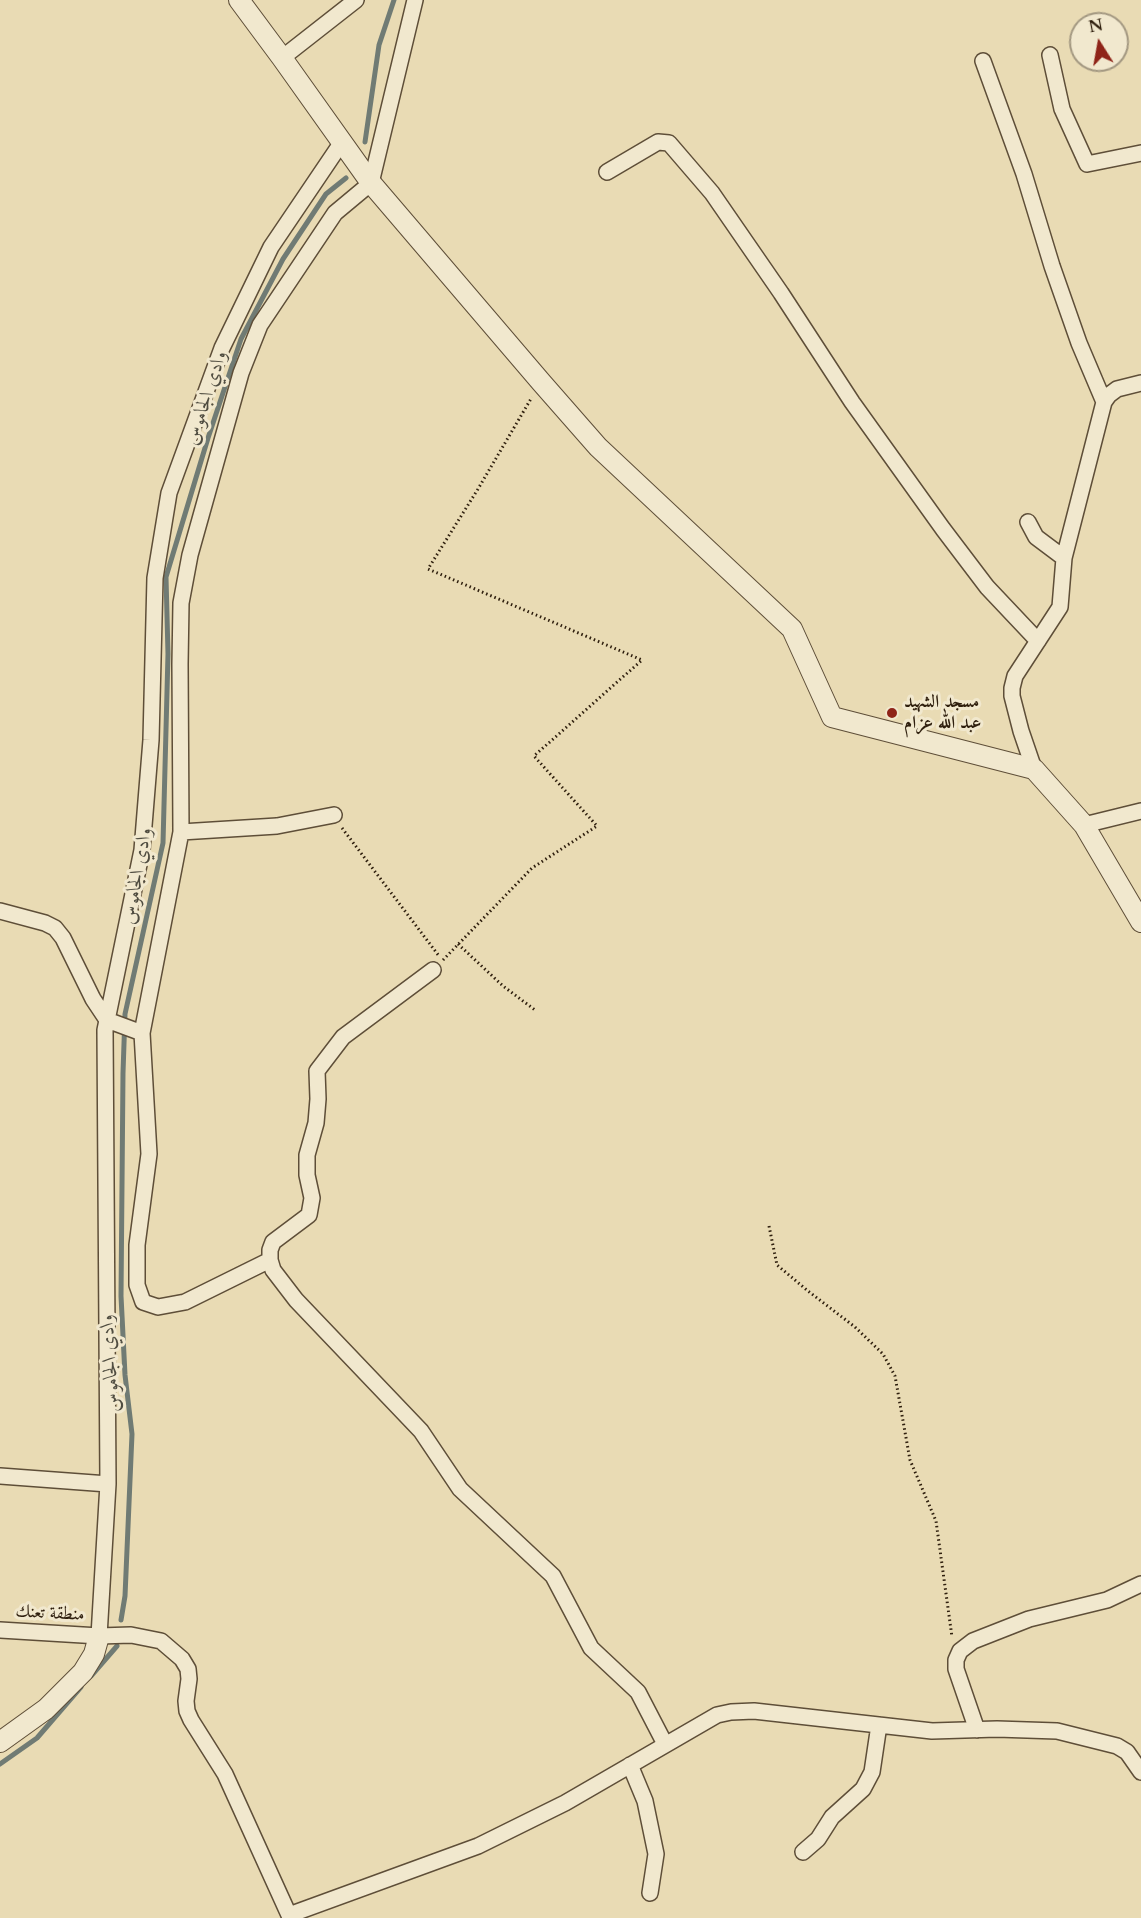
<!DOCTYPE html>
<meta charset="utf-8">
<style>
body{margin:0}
#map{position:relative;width:1141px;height:1918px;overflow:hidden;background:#e9dbb4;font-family:Cardo,serif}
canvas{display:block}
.north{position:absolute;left:1069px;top:12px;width:60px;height:60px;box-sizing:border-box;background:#f1e8ce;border:2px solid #a39881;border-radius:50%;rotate:349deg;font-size:16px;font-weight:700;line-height:24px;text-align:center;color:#2f1f0e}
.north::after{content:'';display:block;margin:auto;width:21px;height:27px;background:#8f2418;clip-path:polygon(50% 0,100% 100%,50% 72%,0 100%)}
</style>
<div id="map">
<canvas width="1141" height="1918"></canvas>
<div class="north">N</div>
</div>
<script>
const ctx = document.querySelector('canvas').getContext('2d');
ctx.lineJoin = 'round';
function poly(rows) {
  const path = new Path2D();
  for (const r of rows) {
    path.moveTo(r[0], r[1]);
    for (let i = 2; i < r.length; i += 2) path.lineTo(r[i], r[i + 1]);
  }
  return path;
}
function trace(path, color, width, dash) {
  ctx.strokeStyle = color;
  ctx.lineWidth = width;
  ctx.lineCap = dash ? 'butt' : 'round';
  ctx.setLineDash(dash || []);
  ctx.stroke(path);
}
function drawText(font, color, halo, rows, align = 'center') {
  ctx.font = font + ' Cardo,Amiri,serif';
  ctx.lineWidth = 6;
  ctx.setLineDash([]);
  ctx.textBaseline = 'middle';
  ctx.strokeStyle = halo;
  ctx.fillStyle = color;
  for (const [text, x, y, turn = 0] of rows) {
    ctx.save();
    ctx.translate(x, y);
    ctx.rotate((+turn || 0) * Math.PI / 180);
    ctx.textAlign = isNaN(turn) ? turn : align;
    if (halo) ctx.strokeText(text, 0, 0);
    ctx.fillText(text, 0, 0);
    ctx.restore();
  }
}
const stream = poly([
 [365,142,379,45,394,0],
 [121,1620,125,1596,132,1434,125,1375,121,1296,123,1073,125,1014,163,843,168,654,166,577,208,438,241,339,283,259,326,194,346,178],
 [91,1676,117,1646],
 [0,1764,37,1738,81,1687]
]);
const path = poly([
 [342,828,439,956],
 [458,944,503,986,535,1010],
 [443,960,532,868,597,826,534,756,642,660,428,569,478,489,532,397],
 [769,1226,777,1265,808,1291,855,1327,883,1354,895,1376,910,1460,936,1521,952,1637]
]);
const minor = poly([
 [1050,55,1062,109,1087,164,1141,153],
 [282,58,356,0],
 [983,61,1024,174,1052,266,1079,343,1104,402],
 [607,172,658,142,669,143,712,193,781,293,852,402,943,529,987,587,1038,641],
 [1028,522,1036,537,1064,558],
 [1034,769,1021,731,1012,696,1012,688,1015,676,1060,607,1064,558,1104,402,1109,395,1117,389,1141,383],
 [1084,825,1141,811],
 [181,832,277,826,334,815],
 [0,911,45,923,55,928,63,938,93,999,107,1020,142,1033],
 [433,970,343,1037,317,1071,318,1099,316,1123,307,1155,307,1175,312,1198,309,1215,273,1242,270,1250,270,1260,273,1270,296,1300,421,1431,460,1489,553,1576,591,1648,638,1692,665,1744],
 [270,1260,185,1302,158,1307,143,1302,137,1285,137,1245,149,1154,142,1033,181,832,180,664,181,603,190,555,241,373,260,325,335,213,371,183,415,0],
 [0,1476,108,1484],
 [0,1630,99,1636,131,1635,161,1641,182,1659,188,1669,189,1679,186,1701,187,1711,191,1720,225,1774,289,1915,478,1846,565,1803,717,1715,731,1712,754,1711,932,1731,997,1729,1057,1731,1117,1746,1127,1752,1141,1772],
 [99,1636,108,1484,105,1030,142,850,151,740,155,578,169,493,222,348,271,247,342,142],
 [977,1730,956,1669,956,1660,960,1651,973,1641,1029,1619,1107,1600,1141,1584],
 [630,1765,645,1801,656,1854,650,1893],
 [803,1852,818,1839,832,1817,863,1789,872,1772,879,1725]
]);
const tertiary = poly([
 [239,0,282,58,371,183,541,382,598,447,792,629,832,717,1034,769,1084,825,1141,922],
 [0,1742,46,1709,83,1672,94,1654,99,1636]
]);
const markers = [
 [892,713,6,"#8f2418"]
];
const poiNames = [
 ["مسجد الشهيد",904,703],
 ["عبد الله عزام",904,724]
];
const streetNames = [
 ["منطقة تعنك",50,1614,3]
];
const waterNames = [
 ["وادي الجاموس",207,398,-72],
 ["وادي الجاموس",138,876,-80],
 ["وادي الجاموس",111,1363,-94]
];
trace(stream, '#707b74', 5);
trace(minor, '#5e4e38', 18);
trace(tertiary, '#5e4e38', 22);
trace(path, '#2f1f0e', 3, [1.5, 3]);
trace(minor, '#f1e8ce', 15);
trace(tertiary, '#f1e8ce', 20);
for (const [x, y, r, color] of markers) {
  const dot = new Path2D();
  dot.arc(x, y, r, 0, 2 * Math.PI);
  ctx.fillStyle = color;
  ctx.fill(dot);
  trace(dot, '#f1e8ce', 2);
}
drawText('bold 18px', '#2f1f0e', '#f1e8ce', poiNames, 'left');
drawText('18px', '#2f1f0e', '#f1e8ce', streetNames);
drawText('italic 20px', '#504d41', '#f1e8ce', waterNames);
</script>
